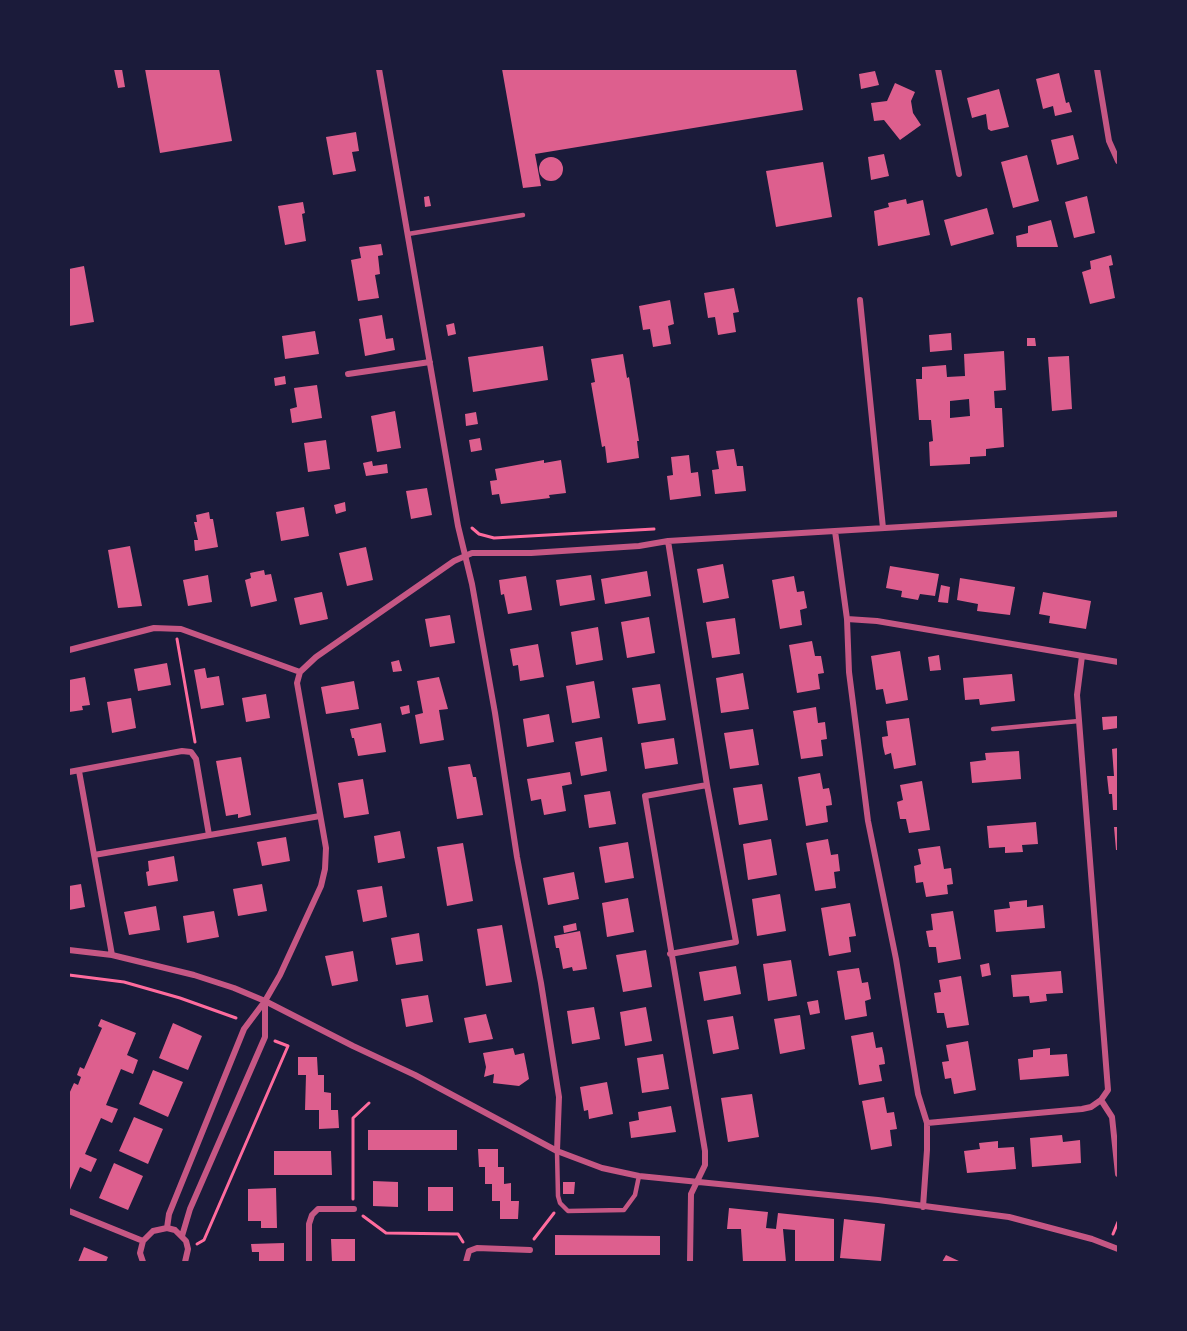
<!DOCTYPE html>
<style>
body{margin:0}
#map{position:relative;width:1187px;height:1331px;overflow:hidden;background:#1b1b3a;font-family:"Asap Condensed",sans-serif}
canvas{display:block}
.frame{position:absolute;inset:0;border:70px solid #1b1b3a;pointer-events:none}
</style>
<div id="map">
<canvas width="1187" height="1331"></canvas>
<div class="frame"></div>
</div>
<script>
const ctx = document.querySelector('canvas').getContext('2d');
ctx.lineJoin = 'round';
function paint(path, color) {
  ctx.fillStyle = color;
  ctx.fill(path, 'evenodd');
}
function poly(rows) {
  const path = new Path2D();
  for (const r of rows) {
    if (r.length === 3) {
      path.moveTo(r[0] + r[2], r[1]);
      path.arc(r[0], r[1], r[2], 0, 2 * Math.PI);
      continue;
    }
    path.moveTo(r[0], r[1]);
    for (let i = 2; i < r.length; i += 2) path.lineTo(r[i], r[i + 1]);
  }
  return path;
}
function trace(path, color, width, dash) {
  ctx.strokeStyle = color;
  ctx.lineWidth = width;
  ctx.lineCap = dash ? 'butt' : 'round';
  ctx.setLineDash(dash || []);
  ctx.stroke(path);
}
const building = poly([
 [114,69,122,69,125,87,118,88],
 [145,69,219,69,232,141,160,153],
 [502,69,796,69,803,110,535,154,541,186,523,188],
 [875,71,879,85,861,89,859,74],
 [1059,73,1066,103,1069,102,1072,112,1055,116,1053,106,1043,109,1036,79],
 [895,83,915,92,911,101,913,113,921,125,900,140,884,120,874,121,871,103,887,101],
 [999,89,1009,127,991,131,988,129,986,114,972,118,967,98],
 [356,132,359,151,352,152,356,171,333,175,326,137],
 [1073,135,1079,159,1057,165,1051,140],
 [884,154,889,176,871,180,868,157],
 [1027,155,1039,201,1013,208,1001,162],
 [551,169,12],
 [823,162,832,217,776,227,766,171],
 [429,196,431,206,425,207,424,197],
 [1087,196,1095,233,1074,238,1065,202],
 [906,199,907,204,923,200,930,235,878,246,874,211,889,207,888,203],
 [303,202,305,213,302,214,306,241,285,245,278,206],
 [987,208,994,234,951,246,944,220],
 [1051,220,1058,247,1017,247,1016,236,1028,233,1028,226],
 [381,244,383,255,378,256,380,274,375,275,379,298,358,301,351,260,361,258,359,247],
 [1111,255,1113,265,1109,266,1115,298,1090,304,1082,272,1091,269,1090,261],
 [84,266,94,322,69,326,69,269],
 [734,288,739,312,733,313,736,332,718,335,715,317,708,318,704,293],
 [670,300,674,324,668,326,671,344,653,347,650,329,643,330,639,306],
 [382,315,386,339,393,338,395,350,365,356,359,319],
 [454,323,456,334,448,336,446,325],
 [315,331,319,354,285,359,282,336],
 [951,333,952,350,930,352,929,335],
 [1027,338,1035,338,1036,346,1027,346],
 [543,346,548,380,473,392,468,357],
 [1004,351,1006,390,994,391,995,408,1002,408,1004,447,986,449,986,456,970,457,970,464,930,466,929,442,933,441,931,420,919,420,916,379,922,379,922,367,946,365,947,377,965,376,964,354],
 [969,399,970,416,950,418,950,401],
 [623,354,627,378,629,377,639,441,637,441,639,458,607,463,605,446,602,447,591,383,595,382,591,359],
 [1069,356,1072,409,1052,411,1048,357],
 [285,376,286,384,275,386,274,378],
 [317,385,322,418,292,423,290,409,297,407,294,388],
 [395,411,401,448,377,452,371,416],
 [476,412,478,424,466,426,465,414],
 [480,438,482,450,471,452,469,440],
 [326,440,330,469,308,472,304,443],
 [734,449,737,466,743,466,746,491,715,494,712,470,719,469,716,451],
 [689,455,691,473,698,472,701,496,670,500,667,476,673,475,671,457],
 [544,460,544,463,561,460,566,493,549,495,550,498,501,504,499,494,492,495,490,481,497,480,495,469],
 [372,461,373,466,387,464,388,473,366,476,363,463],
 [427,488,432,515,411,519,406,491],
 [345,502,346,511,336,514,334,505],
 [304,507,309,536,281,541,276,512],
 [209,512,210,519,213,519,218,547,195,551,194,540,198,540,194,522,197,522,196,515],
 [130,546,142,606,118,608,108,550],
 [366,547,373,580,347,586,339,553],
 [723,564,729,598,703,603,697,569],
 [890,566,939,574,935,596,920,594,918,600,901,597,902,591,886,588],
 [264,570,265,575,271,574,277,601,251,607,245,580,251,578,250,573],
 [647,571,651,596,605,604,601,579],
 [208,575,212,602,188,606,183,580],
 [591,575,595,600,560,606,556,580],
 [526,576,532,610,508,614,504,594,501,595,499,580],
 [794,576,797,592,804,591,807,608,800,610,802,625,780,629,772,580],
 [960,578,1015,587,1010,615,977,611,978,604,957,600],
 [941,585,950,587,948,603,938,602],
 [322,592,328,619,300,625,294,598],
 [1043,592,1091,601,1086,629,1049,623,1050,616,1039,614],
 [450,615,455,643,430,647,425,619],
 [649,617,655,653,627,658,621,622],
 [735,618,740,654,712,658,706,622],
 [598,627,603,660,576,665,571,632],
 [812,641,815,656,821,656,824,673,818,674,820,689,797,693,789,645],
 [538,644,544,677,520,681,518,665,513,666,510,649],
 [900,651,908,700,886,704,883,689,876,690,871,656],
 [939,655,941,670,930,671,928,657],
 [399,660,402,671,393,672,391,662],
 [167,663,171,685,138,691,134,669],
 [205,668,207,678,219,676,224,705,201,709,194,670],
 [743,673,749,709,721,713,716,678],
 [1012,674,1015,701,980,705,979,699,965,700,963,678],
 [85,677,90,705,82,706,83,710,69,712,69,680],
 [439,677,448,709,439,710,444,740,420,744,415,715,423,713,417,681],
 [354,681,359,709,326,714,321,687],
 [594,681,600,718,572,723,566,686],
 [660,684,666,720,638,724,632,688],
 [266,694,270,718,246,722,242,698],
 [131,698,136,728,112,733,107,702],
 [409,705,410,713,402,715,400,707],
 [816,707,818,723,825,722,827,739,821,740,823,756,801,759,793,711],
 [549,714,554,742,527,747,523,719],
 [1118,716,1118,728,1103,730,1102,717],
 [909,718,916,765,894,769,891,753,885,755,883,746,882,737,888,736,886,721],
 [381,723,386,752,358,756,354,738,352,738,350,729],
 [753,729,759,765,730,769,724,733],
 [602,737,607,771,581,776,575,742],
 [674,738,678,764,645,769,641,743],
 [1118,748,1118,810,1113,810,1112,794,1109,794,1107,776,1114,776,1112,749],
 [1019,751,1021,779,972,783,970,762,986,760,985,753],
 [241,757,251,815,238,818,238,814,226,816,216,761],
 [470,764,473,777,476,777,483,815,457,819,448,767],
 [570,772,572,784,562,786,566,811,544,815,541,799,531,801,527,779],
 [820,773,823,789,829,788,831,797,832,805,826,806,828,822,806,826,798,777],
 [363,779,369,814,344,818,338,783],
 [922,781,930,830,909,833,906,819,900,819,897,802,903,800,900,785],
 [762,784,768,820,739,825,733,788],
 [610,791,616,824,589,828,584,795],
 [1036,822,1038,844,1022,845,1023,852,1005,853,1005,847,989,848,987,826],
 [1114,827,1118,827,1118,850,1116,850],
 [400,831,405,858,378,863,374,836],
 [286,837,290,861,262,866,257,842],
 [771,839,777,875,748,880,743,844],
 [828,839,831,855,838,854,840,871,834,872,836,888,815,891,806,843],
 [628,842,634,878,605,883,599,847],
 [463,843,473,901,447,906,437,847],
 [940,846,944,869,951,868,953,884,947,885,948,894,926,897,923,882,916,883,914,866,921,864,918,849],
 [174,856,178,881,148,886,146,872,149,871,148,861],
 [574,872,579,899,548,905,543,878],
 [81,884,85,907,69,910,69,886],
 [262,884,267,911,238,916,233,889],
 [382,886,387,917,363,922,357,890],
 [780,894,786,931,757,936,752,899],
 [628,898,634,932,607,937,602,903],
 [1027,900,1027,907,1043,905,1045,928,996,932,994,910,1010,908,1009,902],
 [850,903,856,936,849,937,851,952,829,956,821,908],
 [156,906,160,930,129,935,124,912],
 [214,911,219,937,187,943,183,916],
 [953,911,961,959,938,963,936,947,929,947,926,931,933,930,931,914],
 [576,923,577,930,564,933,563,926],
 [502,925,512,982,486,986,477,929],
 [580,931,587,969,573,971,572,967,563,969,559,948,556,948,554,936],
 [419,933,423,961,396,965,391,938],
 [646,950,652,987,623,992,616,955],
 [353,951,358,981,332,986,325,956],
 [791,960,797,996,768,1001,763,964],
 [989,963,991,975,982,977,980,965],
 [736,966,741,994,704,1001,699,972],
 [859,968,862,983,868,982,871,999,865,1001,867,1016,845,1020,837,971],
 [1061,971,1063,993,1046,994,1047,1001,1030,1003,1029,996,1013,997,1011,975],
 [961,976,969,1025,947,1028,944,1013,937,1013,934,993,941,992,939,980],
 [428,995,433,1022,406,1027,401,999],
 [818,1000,820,1013,810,1015,807,1002],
 [594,1007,600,1039,572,1044,567,1011],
 [646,1007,652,1041,625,1046,620,1012],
 [486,1014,493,1039,469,1043,464,1018],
 [800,1015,805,1049,780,1054,774,1019],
 [733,1016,739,1049,713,1054,707,1020],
 [101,1019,136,1033,127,1055,138,1060,133,1074,121,1069,106,1105,118,1109,112,1123,101,1118,85,1154,97,1159,91,1172,80,1167,69,1192,69,1094,74,1083,78,1085,81,1077,77,1075,80,1067,84,1069,102,1028,98,1026],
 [173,1023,202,1036,188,1070,159,1058],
 [873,1032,876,1048,882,1047,884,1056,885,1064,879,1065,882,1081,859,1085,851,1036],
 [968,1041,976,1090,954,1094,951,1078,945,1079,942,1062,949,1061,946,1045],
 [513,1048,515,1055,524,1053,529,1079,519,1086,493,1083,494,1074,484,1077,486,1067,483,1053],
 [1050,1048,1050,1055,1067,1054,1069,1076,1020,1080,1018,1059,1033,1057,1033,1050],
 [663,1054,669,1089,642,1093,637,1058],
 [298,1057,317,1057,318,1075,324,1075,324,1092,331,1093,331,1110,338,1110,339,1128,319,1129,319,1110,305,1110,306,1075,298,1075],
 [153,1070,183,1082,168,1117,139,1104],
 [607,1082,613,1114,589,1119,588,1110,584,1111,580,1087],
 [752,1094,759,1137,728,1142,721,1098],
 [884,1097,887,1113,894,1112,897,1129,890,1130,892,1146,871,1150,862,1101],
 [671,1106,676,1132,631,1138,629,1122,639,1120,638,1112],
 [134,1117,163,1129,148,1164,119,1151],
 [368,1130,457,1130,457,1150,368,1150],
 [1062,1135,1063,1142,1080,1140,1081,1163,1032,1167,1030,1138],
 [998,1141,998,1148,1014,1147,1016,1169,967,1173,964,1151,980,1149,979,1143],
 [478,1149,498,1149,498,1167,504,1167,504,1184,511,1183,511,1201,519,1201,518,1219,500,1219,500,1201,492,1201,492,1184,485,1184,485,1167,479,1167],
 [274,1151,331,1151,332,1175,274,1175],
 [114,1163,143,1176,128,1210,99,1198],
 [373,1181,398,1182,398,1207,373,1206],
 [563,1182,575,1182,574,1194,563,1194],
 [428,1187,453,1187,453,1211,428,1211],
 [276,1188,277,1228,261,1228,261,1221,248,1221,248,1189],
 [729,1208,768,1212,766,1228,776,1229,778,1213,834,1219,834,1262,795,1262,795,1230,783,1229,786,1262,743,1262,741,1229,727,1229],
 [844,1219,885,1224,881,1261,840,1258],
 [555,1235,660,1236,660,1255,555,1255],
 [331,1239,355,1239,355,1262,332,1262],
 [284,1243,284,1262,259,1262,259,1252,252,1252,251,1244],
 [84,1247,108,1257,106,1262,78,1262],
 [946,1255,961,1262,942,1262]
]);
const path = poly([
 [472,528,479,534,494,538,654,529],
 [177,639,195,742],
 [69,975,124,982,180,998,236,1018],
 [353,1199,353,1118,369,1103],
 [363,1216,386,1233,458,1234,463,1242],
 [1113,1234,1118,1222],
 [534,1239,554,1213],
 [197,1244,204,1240,288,1046,275,1041]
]);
const service = poly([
 [408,234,523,215],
 [993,729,1079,721],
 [557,1151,558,1196,560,1203,568,1211,624,1210,635,1195,639,1176]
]);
const minor = poly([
 [379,69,458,526,472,584,495,713,517,857,541,983,559,1097,557,1151],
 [938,69,959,174],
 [1097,69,1109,141,1118,161],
 [860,300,883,528],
 [348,374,430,362],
 [835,531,847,619,849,672,868,821,896,959,918,1094,927,1123,927,1150,923,1207],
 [668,541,707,785,645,796,705,1151,705,1165,691,1194,690,1262],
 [847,619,877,621,1118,662],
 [69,650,154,628,181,629,300,672],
 [300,672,316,657,454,561,472,553,531,553,639,546,668,541,1118,514],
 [79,771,112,955],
 [69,772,182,751,191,752,196,759,209,835],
 [94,855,320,816],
 [69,950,112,955,194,975,234,988,265,1001,353,1046,415,1075,557,1151,602,1168,639,1176,878,1200,1009,1217,1092,1239,1118,1249],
 [670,954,736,942,707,785],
 [1101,1100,1112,1117,1118,1174],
 [927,1123,1082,1109,1091,1107,1101,1100,1108,1090,1077,695,1082,656],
 [69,1211,143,1241],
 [167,1228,169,1214,244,1029,265,1001,280,975,321,886,325,869,326,848,297,683,300,672],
 [182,1236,190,1209,265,1037,265,1001],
 [143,1262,140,1253,143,1241,153,1231,167,1228,175,1230,186,1241,188,1249,185,1262],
 [309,1262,309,1224,312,1215,318,1209,354,1209],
 [466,1262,469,1251,477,1248,530,1250]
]);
paint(building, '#dd5f8e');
trace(path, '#ff6b9d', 3);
trace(service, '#c65784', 4.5);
trace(minor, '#c65784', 6);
</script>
